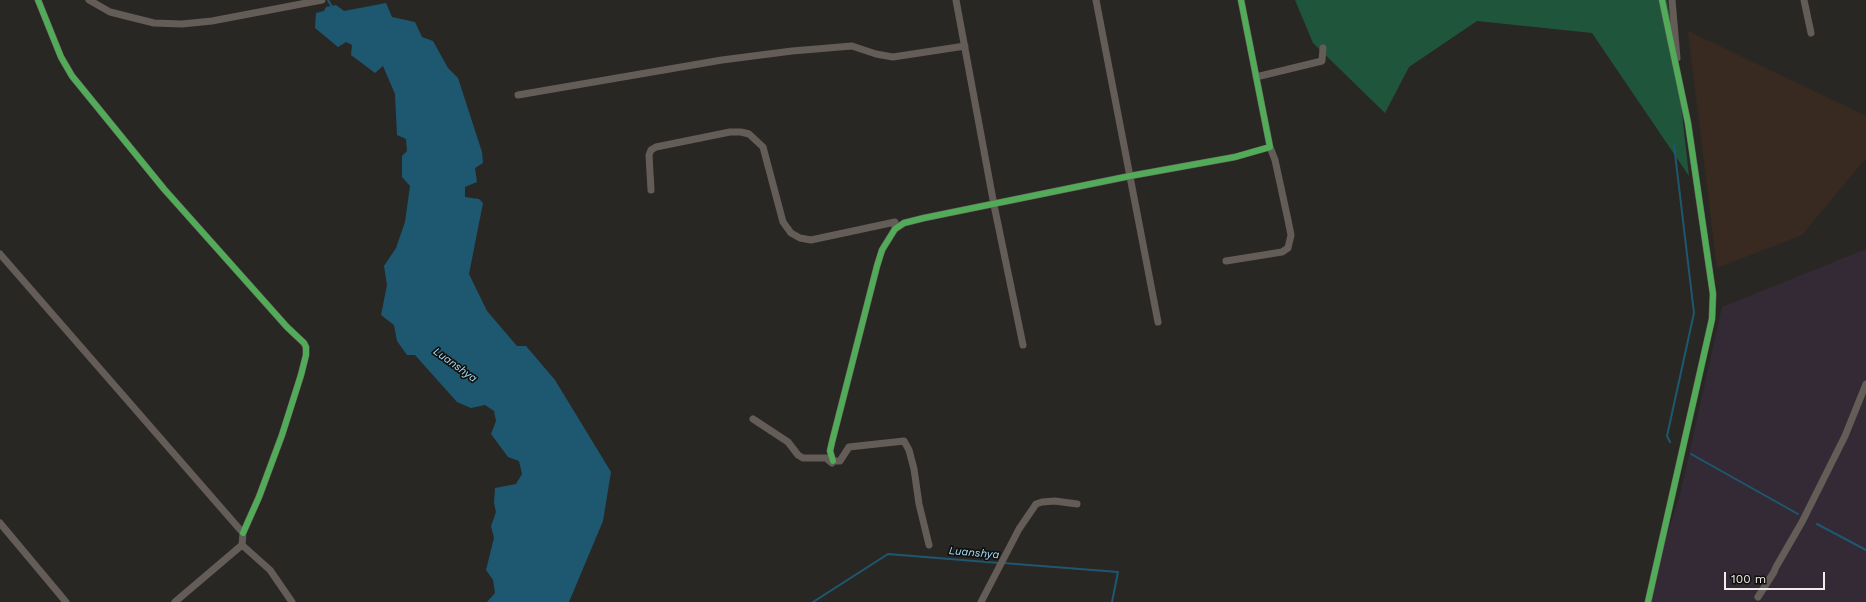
<!DOCTYPE html>
<style>
body{margin:0}
#map{position:relative;width:1866px;height:602px;overflow:hidden;background:#292724;font-family:"Work Sans",sans-serif}
canvas{display:block}
.scale{position:absolute;left:1724px;top:572px;width:101px;height:18px;box-sizing:border-box;border:2px solid #f0ede9;border-top:0;padding-left:5px;font-size:12px;line-height:14px;white-space:nowrap;color:#f0ede9;-webkit-text-stroke:3px #12100e;paint-order:stroke}
</style>
<div id="map">
<canvas width="1866" height="602"></canvas>
<div class="scale">100 m</div>
</div>
<script>
const ctx = document.querySelector('canvas').getContext('2d');
ctx.lineJoin = 'round';
function paint(path, color) {
  ctx.fillStyle = color;
  ctx.fill(path, 'evenodd');
}
function poly(rows) {
  const path = new Path2D();
  for (const r of rows) {
    path.moveTo(r[0], r[1]);
    for (let i = 2; i < r.length; i += 2) path.lineTo(r[i], r[i + 1]);
  }
  return path;
}
function trace(path, color, width, dash) {
  ctx.strokeStyle = color;
  ctx.lineWidth = width;
  ctx.lineCap = dash ? 'butt' : 'round';
  ctx.setLineDash(dash || []);
  ctx.stroke(path);
}
function drawText(font, color, halo, rows, align = 'center') {
  ctx.font = font + ' "Work Sans",sans-serif';
  ctx.lineWidth = 3.5;
  ctx.setLineDash([]);
  ctx.textBaseline = 'middle';
  ctx.strokeStyle = halo;
  ctx.fillStyle = color;
  for (const [text, x, y, turn = 0] of rows) {
    ctx.save();
    ctx.translate(x, y);
    ctx.rotate((+turn || 0) * Math.PI / 180);
    ctx.textAlign = isNaN(turn) ? turn : align;
    if (halo) ctx.strokeText(text, 0, 0);
    ctx.fillText(text, 0, 0);
    ctx.restore();
  }
}
const commercial = poly([
 [1688,31,1866,116,1866,158,1802,235,1717,268]
]);
const industrial = poly([
 [1866,249,1866,602,1645,602,1680,495,1722,307]
]);
const green = poly([
 [1295,0,1667,0,1673,33,1689,176,1592,33,1477,21,1409,67,1385,113,1313,43]
]);
const water = poly([
 [386,3,392,17,415,22,422,37,433,41,448,68,458,78,482,152,483,163,475,168,477,182,465,187,465,197,479,199,483,203,469,274,487,311,517,346,526,346,555,380,611,472,603,521,569,602,487,602,495,593,493,580,486,570,494,538,491,526,496,512,494,503,495,488,516,484,522,474,519,461,508,457,491,434,496,421,494,411,485,405,471,408,457,402,415,355,407,355,397,341,394,325,381,315,387,285,384,266,396,248,405,222,410,186,402,177,402,156,407,151,406,139,397,135,395,94,383,66,375,73,351,55,352,45,346,42,338,47,315,28,316,13,324,11,326,7,336,5,344,11]
]);
const stream = poly([
 [328,0,332,7],
 [1670,442,1667,436,1694,313,1674,145],
 [1691,454,1798,514],
 [1817,524,1866,550],
 [1003,563,1118,572,1112,602],
 [813,602,888,554,999,563]
]);
const minor = poly([
 [38,0,61,57,72,76,164,189,287,327,304,343,306,347,306,355,301,375,282,435,259,497,243,533],
 [89,0,110,12,154,23,182,24,212,21,322,0],
 [956,0,994,205,1023,345],
 [1096,0,1158,322],
 [1672,0,1677,58],
 [1804,0,1811,33],
 [1256,77,1322,61,1323,48],
 [518,95,722,60,792,51,852,46,876,54,893,57,965,46],
 [651,190,649,155,651,150,656,147,730,132,741,132,749,134,763,147,783,222,791,233,800,238,811,240,895,222,895,229],
 [0,254,243,533,242,545,270,570,292,602],
 [1226,261,1282,252,1288,248,1291,235,1288,220,1275,160,1270,147],
 [753,419,788,442,798,455,803,458,826,458,832,463,833,461,840,461,849,447,904,441,909,450,914,469,919,504,929,545],
 [833,461,830,451,832,442,877,266,882,250,895,229,904,223,924,218,1130,176,1235,157,1270,147,1241,0],
 [0,523,66,602],
 [1758,597,1774,572,1776,567,1802,522,1845,436,1866,384],
 [175,602,242,545],
 [981,602,1019,529,1036,504,1042,502,1055,501,1077,504],
 [1648,602,1712,319,1713,294,1688,123,1662,0]
]);
const cycleway = poly([
 [38,0,61,57,72,76,164,189,287,327,304,343,306,347,306,355,301,375,282,435,259,497,243,533],
 [833,461,830,451,832,442,877,266,882,250,895,229,904,223,924,218,1130,176,1235,157,1270,147,1241,0],
 [1648,602,1712,319,1713,294,1688,123,1662,0]
]);
const waterNames = [
 ["Luanshya",455,365,36],
 ["Luanshya",974,553,5]
];
paint(commercial, '#392a21');
paint(industrial, '#332a36');
paint(green, '#1f553a');
paint(water, '#1e5870');
trace(stream, '#1e5870', 2);
trace(minor, '#645c57', 7);
trace(cycleway, '#51ab58', 6);
drawText('italic 11px', '#a3e1fe', '#12100e', waterNames);
</script>
